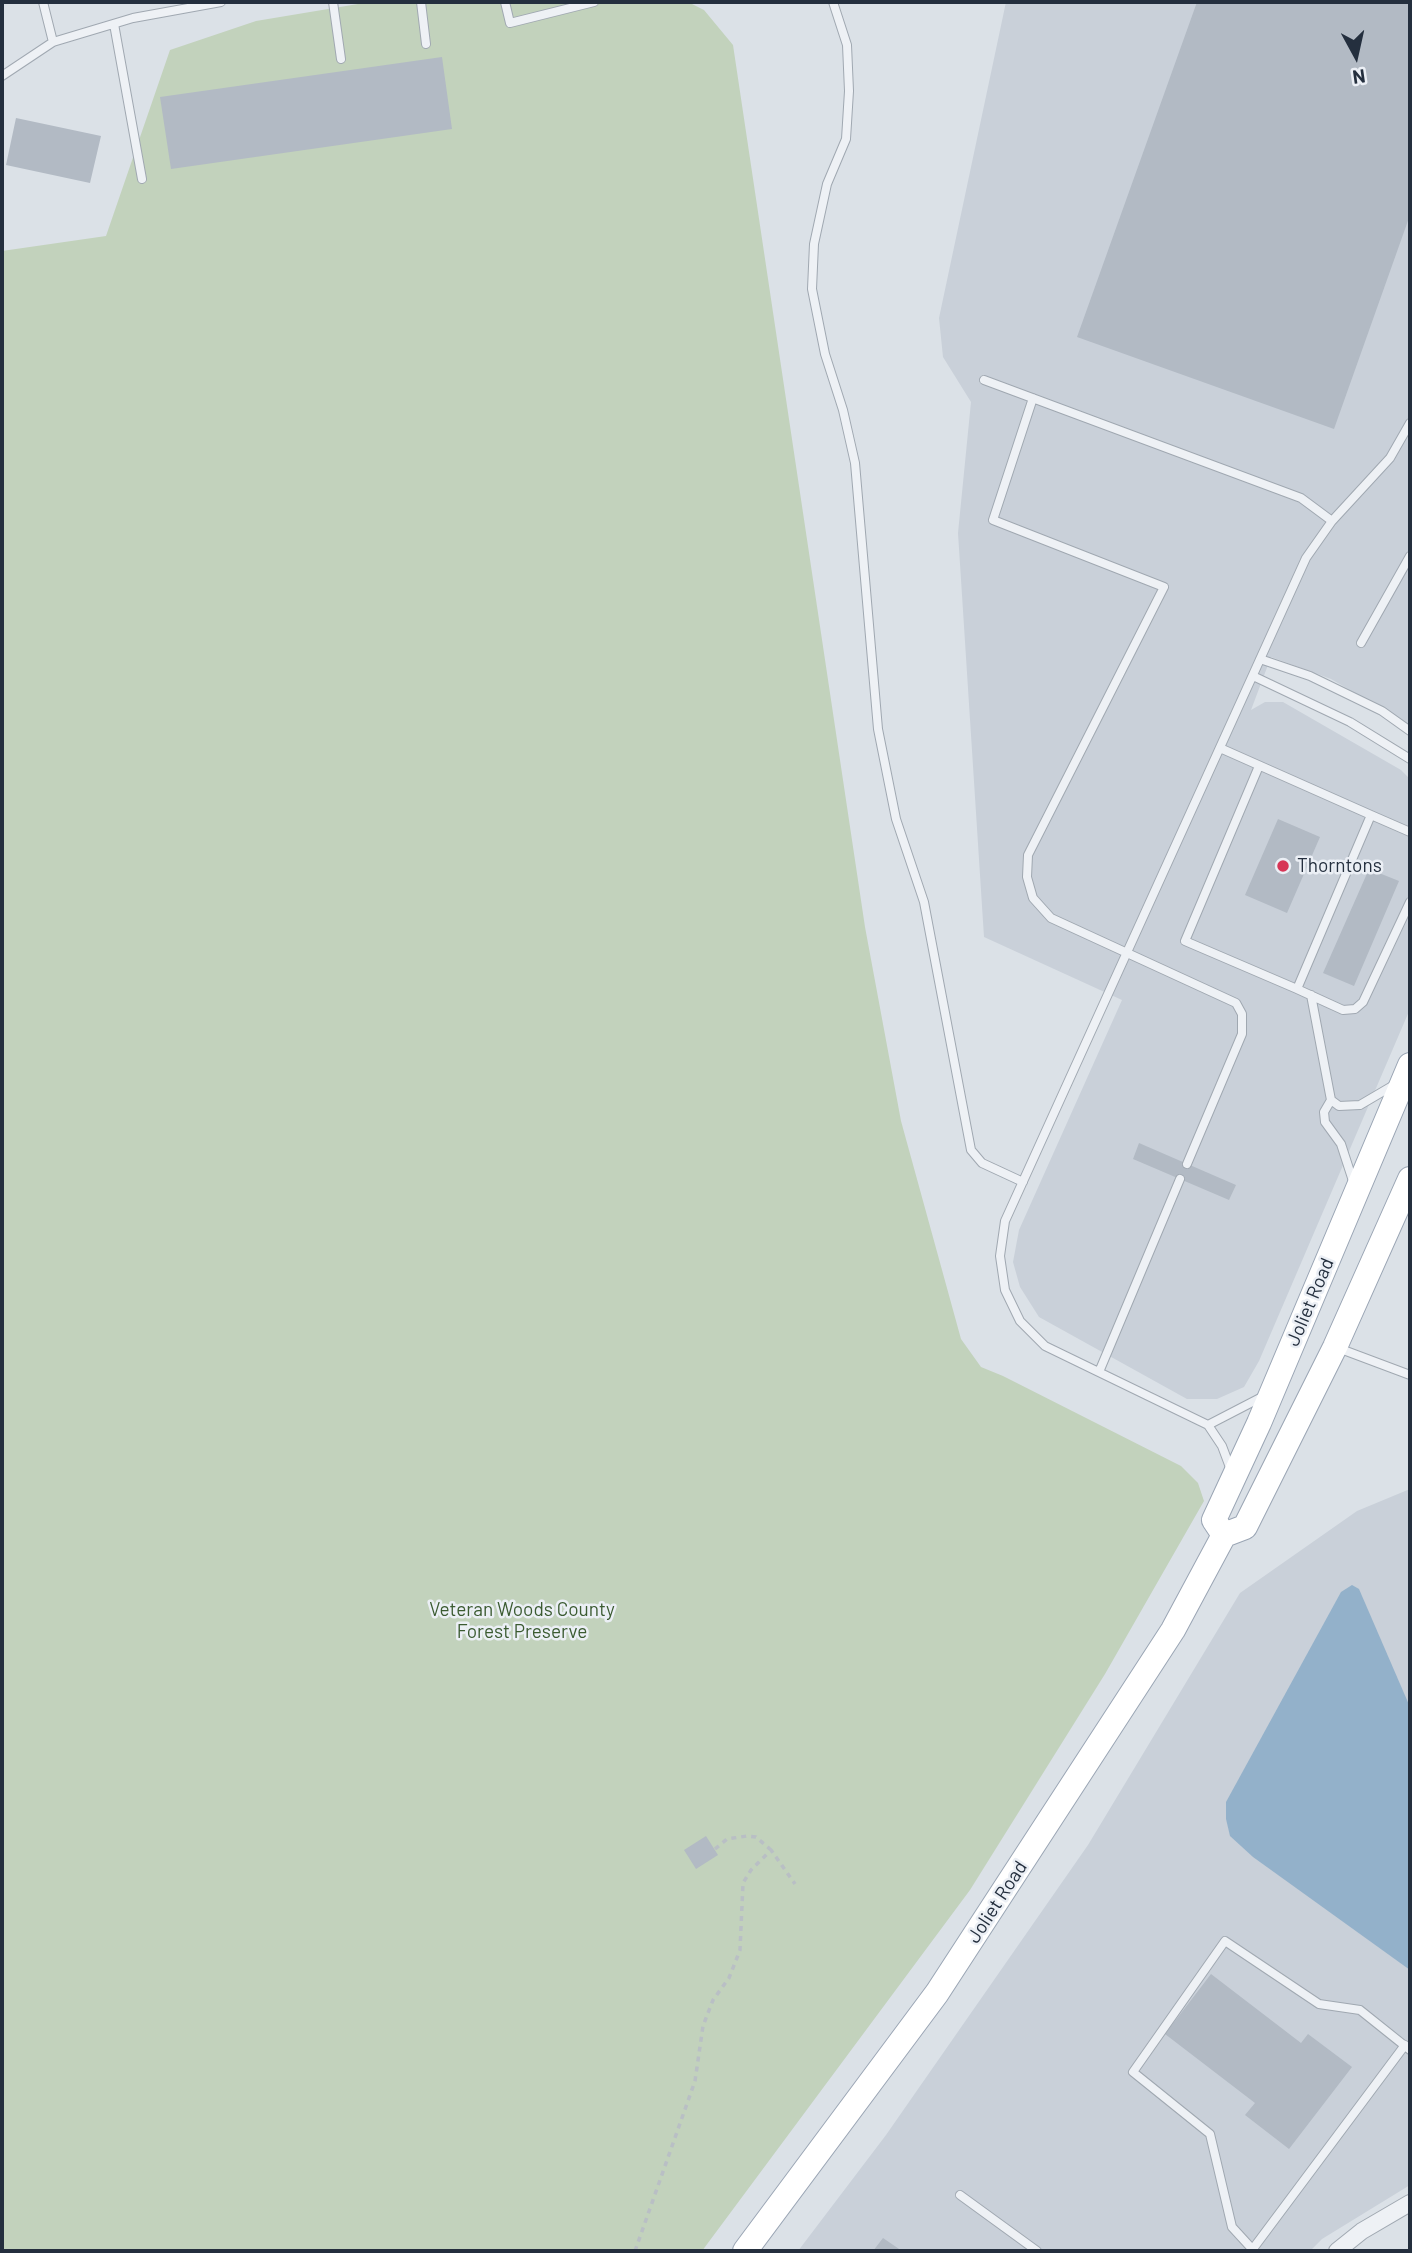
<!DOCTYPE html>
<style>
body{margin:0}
#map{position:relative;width:1412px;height:2253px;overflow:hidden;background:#dbe1e7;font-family:Barlow,sans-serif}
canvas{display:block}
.frame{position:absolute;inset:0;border:4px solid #242f3e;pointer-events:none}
.north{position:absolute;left:1321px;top:21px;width:70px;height:70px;-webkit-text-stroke:5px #ebeff5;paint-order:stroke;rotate:172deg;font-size:19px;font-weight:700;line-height:28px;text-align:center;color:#242f3e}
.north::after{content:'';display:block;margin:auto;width:24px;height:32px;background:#242f3e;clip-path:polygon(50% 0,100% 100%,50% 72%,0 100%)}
</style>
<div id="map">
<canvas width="1412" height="2253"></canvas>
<div class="frame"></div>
<div class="north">N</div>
</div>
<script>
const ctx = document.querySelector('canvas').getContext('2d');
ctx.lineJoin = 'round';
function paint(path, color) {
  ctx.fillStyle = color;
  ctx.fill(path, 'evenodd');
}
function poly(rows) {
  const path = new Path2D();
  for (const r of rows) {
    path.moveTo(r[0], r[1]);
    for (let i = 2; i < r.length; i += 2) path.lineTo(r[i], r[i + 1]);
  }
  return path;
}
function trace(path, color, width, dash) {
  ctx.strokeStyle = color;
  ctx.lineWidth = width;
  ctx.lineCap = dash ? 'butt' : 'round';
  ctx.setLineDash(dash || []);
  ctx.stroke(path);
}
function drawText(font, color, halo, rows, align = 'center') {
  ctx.font = font + ' Barlow,sans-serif';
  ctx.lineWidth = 5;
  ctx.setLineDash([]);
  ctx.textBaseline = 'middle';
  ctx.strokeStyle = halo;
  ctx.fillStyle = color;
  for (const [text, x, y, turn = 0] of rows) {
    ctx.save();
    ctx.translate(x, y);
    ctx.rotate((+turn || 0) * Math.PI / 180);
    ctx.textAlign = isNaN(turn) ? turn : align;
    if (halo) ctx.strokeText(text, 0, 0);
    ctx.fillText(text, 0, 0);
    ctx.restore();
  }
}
const built = poly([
 [1006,2,1410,2,1410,725,1331,679,1271,657,1251,710,1265,702,1283,702,1401,770,1410,779,1410,1009,1259,1361,1244,1387,1217,1399,1187,1399,1039,1317,1020,1287,1013,1262,1019,1230,1122,1000,984,937,958,533,971,402,943,357,939,318],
 [1410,1489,1410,2185,1322,2239,1310,2251,798,2251,886,2135,1088,1845,1240,1593,1357,1511]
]);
const green = poly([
 [370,2,688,2,704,10,733,45,865,927,901,1121,961,1339,981,1367,1003,1376,1181,1466,1198,1483,1204,1501,1105,1674,970,1890,702,2251,2,2251,2,251,106,236,170,50,256,21]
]);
const water = poly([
 [1352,1585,1359,1589,1410,1707,1410,1970,1253,1857,1230,1836,1226,1819,1226,1802,1341,1592]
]);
const building = poly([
 [1197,2,1410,2,1410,215,1334,429,1077,337],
 [442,57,452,129,171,169,160,97],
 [16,118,101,136,90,183,6,165],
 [1278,819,1320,837,1287,913,1245,895],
 [1369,869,1399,881,1354,986,1323,973],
 [1139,1143,1236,1185,1229,1200,1133,1159],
 [706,1836,718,1855,696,1869,684,1850],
 [1211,1974,1301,2043,1308,2034,1352,2067,1289,2149,1245,2115,1255,2103,1165,2034],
 [883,2238,902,2251,873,2251]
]);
const path = poly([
 [715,1849,727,1839,747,1836,756,1837,771,1850],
 [635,2251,695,2081,703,2026,713,2000,729,1978,740,1950,743,1883,751,1870,771,1850,795,1884]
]);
const lane = poly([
 [43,2,53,42],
 [333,2,341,59],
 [421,2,426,44],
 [505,2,510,23,594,2],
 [833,2,847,45,849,91,846,139,827,184,814,244,812,289,825,354,843,410,855,463,878,729,896,819,924,902,971,1150,982,1163,1023,1182],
 [114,24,142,179],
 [2,76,53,42,133,18,221,2],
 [984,380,1301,498,1332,521],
 [1033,398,993,520,1164,587,1028,855,1027,877,1033,898,1051,918,1236,1003,1242,1014,1242,1034,1187,1164],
 [1361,643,1410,556],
 [1260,659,1310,676,1382,711,1410,731],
 [1253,676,1350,722,1410,759],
 [1220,748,1371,815,1297,989,1185,941,1259,766],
 [1371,815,1410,832],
 [1297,989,1343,1010,1355,1009,1363,1002,1410,902],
 [1311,995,1331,1100,1324,1112,1325,1122,1341,1144,1353,1181],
 [1331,1100,1339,1106,1360,1105,1394,1085],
 [1338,1348,1410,1375],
 [1099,1372,1180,1179],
 [1208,1425,1264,1396],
 [1231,1470,1222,1446,1208,1425,1045,1346,1020,1321,1005,1290,1000,1256,1005,1221,1306,558,1332,521,1390,458,1410,423],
 [960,2195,1037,2251],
 [1252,2250,1405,2045],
 [1254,2251,1232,2227,1210,2134,1133,2072,1225,1941,1319,2004,1360,2010,1410,2050]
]);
const street = poly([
 [1337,2251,1362,2231,1410,2203]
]);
const primary = poly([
 [1224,1535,1214,1520,1259,1423,1410,1065],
 [745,2251,937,1993,1173,1630,1224,1535,1245,1527,1335,1347,1410,1179]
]);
const markers = [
 [1283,866,7,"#d73556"]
];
const poiNames = [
 ["Thorntons",1297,866]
];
const streetNames = [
 ["Joliet Road",1310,1302,-67],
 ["Joliet Road",997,1902,-57]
];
const parkNames = [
 ["Veteran Woods County",522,1610],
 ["Forest Preserve",522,1632]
];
paint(built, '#c9d0d9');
paint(green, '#c2d2bc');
paint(water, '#93b1ca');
paint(building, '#b2bac4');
trace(lane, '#a0a8b1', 10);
trace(street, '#a0a8b1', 18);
trace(primary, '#9aa5b4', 26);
trace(path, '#b9bfc5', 3.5, [5, 5]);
trace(lane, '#eef1f5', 8);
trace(street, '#eef1f5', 16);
trace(primary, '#fff', 24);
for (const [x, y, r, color] of markers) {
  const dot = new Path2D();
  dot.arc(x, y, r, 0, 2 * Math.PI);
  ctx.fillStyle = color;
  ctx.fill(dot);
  trace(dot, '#ebeff5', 2.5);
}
drawText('19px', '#242f3e', '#ebeff5', poiNames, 'left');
drawText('19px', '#242f3e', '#ebeff5', streetNames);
drawText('19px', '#3b5b31', '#ebeff5', parkNames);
</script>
